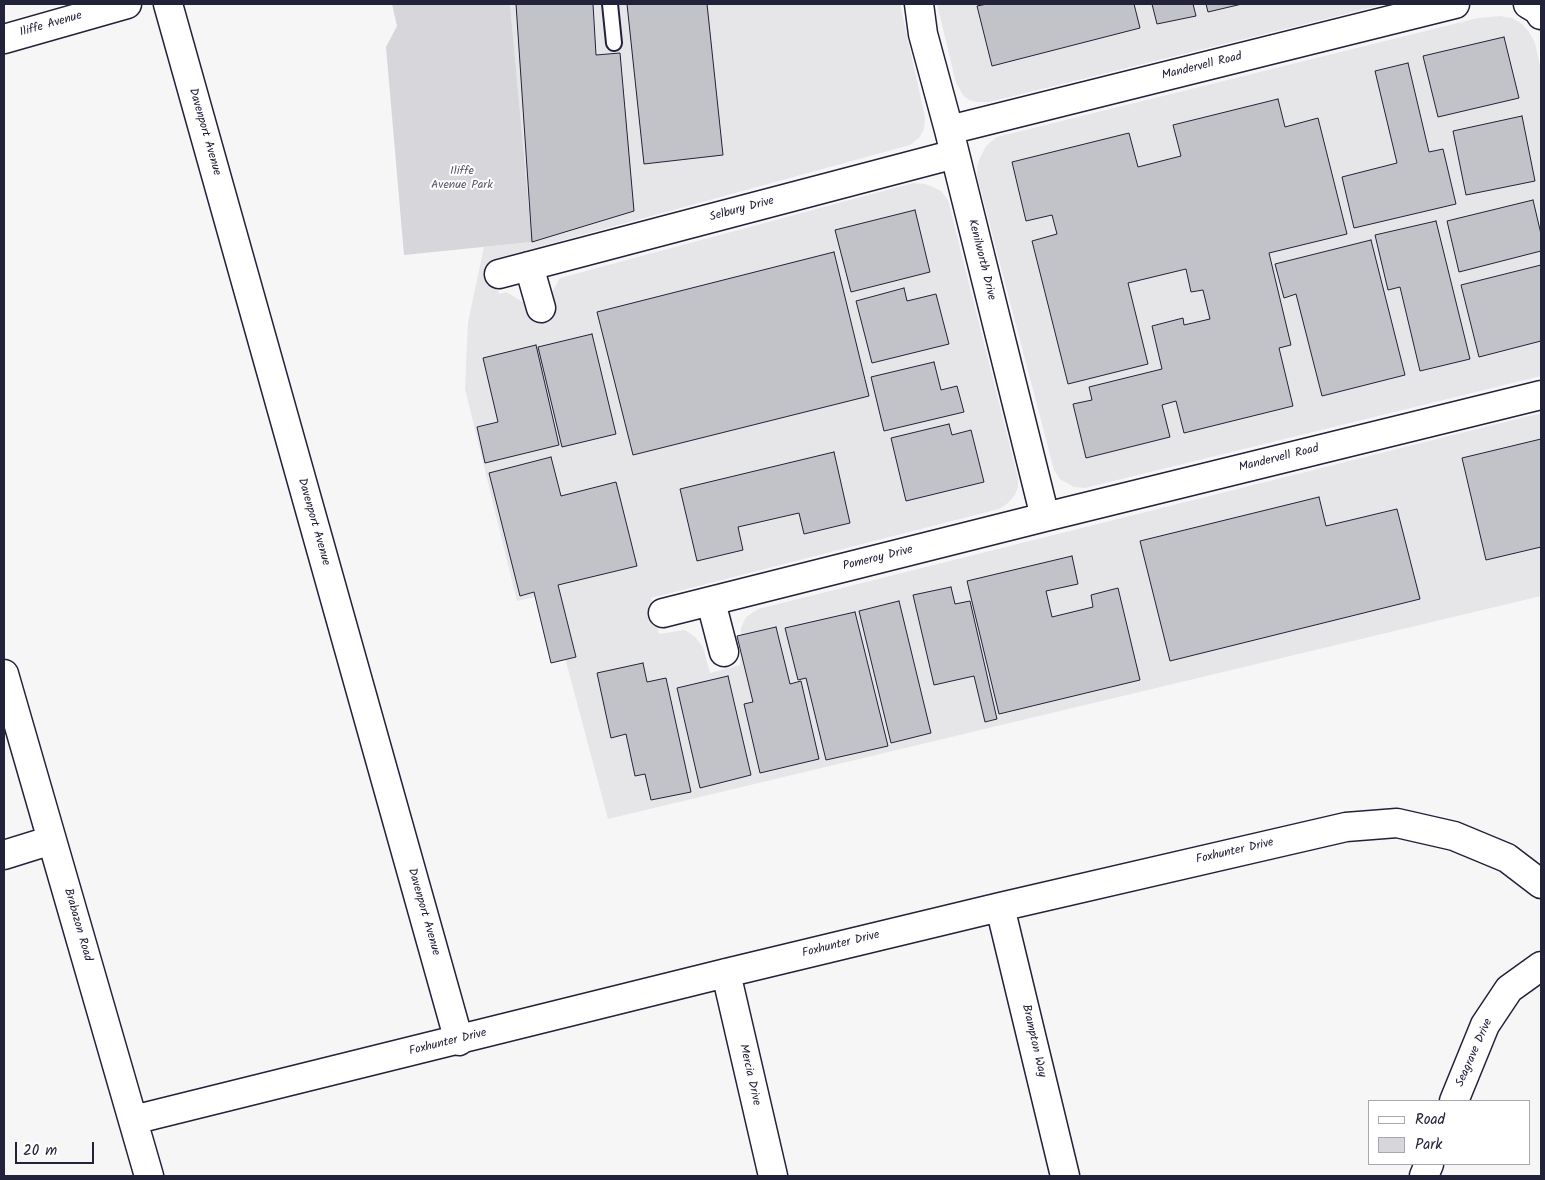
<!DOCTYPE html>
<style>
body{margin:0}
#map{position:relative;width:1545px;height:1180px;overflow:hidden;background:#f6f6f7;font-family:Kalam,sans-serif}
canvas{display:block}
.frame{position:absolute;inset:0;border:5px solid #22223b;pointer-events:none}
.legend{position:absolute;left:1368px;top:1100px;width:162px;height:65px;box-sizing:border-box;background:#fff;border:1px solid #a7a7b1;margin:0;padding:6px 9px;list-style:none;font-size:15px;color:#22223b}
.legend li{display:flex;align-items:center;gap:10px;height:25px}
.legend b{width:25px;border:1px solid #a7a7b1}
.scale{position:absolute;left:15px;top:1142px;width:79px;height:22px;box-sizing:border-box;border:2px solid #22223b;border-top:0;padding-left:6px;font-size:15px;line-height:18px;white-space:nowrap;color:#22223b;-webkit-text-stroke:4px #fff;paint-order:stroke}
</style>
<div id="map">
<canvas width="1545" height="1180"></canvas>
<div class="frame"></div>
<ul class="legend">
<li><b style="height:6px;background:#fff"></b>Road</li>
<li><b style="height:14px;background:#d7d7db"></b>Park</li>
</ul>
<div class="scale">20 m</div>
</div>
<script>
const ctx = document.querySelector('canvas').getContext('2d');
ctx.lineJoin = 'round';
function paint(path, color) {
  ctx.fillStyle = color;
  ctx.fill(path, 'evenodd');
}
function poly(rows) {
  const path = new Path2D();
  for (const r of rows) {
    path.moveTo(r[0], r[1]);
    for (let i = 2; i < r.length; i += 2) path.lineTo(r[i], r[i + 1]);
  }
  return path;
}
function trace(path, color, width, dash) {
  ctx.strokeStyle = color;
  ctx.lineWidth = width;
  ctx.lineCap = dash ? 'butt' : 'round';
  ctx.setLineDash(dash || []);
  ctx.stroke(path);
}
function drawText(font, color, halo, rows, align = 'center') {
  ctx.font = font + ' Kalam,sans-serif';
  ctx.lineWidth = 4;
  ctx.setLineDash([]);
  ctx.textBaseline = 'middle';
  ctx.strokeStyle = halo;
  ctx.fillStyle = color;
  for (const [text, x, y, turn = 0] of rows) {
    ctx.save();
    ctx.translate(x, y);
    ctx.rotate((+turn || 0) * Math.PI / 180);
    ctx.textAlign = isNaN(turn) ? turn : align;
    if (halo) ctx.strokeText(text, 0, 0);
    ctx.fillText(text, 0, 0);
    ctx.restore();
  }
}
const built = poly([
 [510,4,900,4,925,117,924,129,919,138,910,145,491,260,499,294,506,292,523,302,531,318,551,312,551,294,560,278,913,183,925,184,933,187,941,191,948,200,1018,478,1018,487,1015,495,1008,503,999,509,651,598,659,634,685,630,695,637,703,647,710,673,740,665,741,628,746,617,758,609,1541,413,1541,596,608,819,548,594,517,601,465,389,468,322,484,247,532,242],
 [937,4,1386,4,989,102,977,102,969,100,963,95,956,83],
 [1500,16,1512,18,1522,24,1529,32,1535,43,1541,71,1541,376,1085,488,1074,487,1060,479,1054,470,977,176,977,167,980,158,986,146,997,137,1478,18]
]);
const green = poly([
 [392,4,510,4,532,242,404,255,386,47,397,26]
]);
const building = poly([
 [516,4,593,4,596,55,620,53,634,211,532,242,516,4],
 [627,4,707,4,723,155,644,164,627,4],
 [987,4,1134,4,1140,28,992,66,977,6,987,4],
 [1152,4,1193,4,1196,16,1157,24,1152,4],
 [1206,4,1242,4,1208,12,1206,4],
 [1504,37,1519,98,1438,117,1423,56,1504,37],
 [1408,63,1429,152,1443,149,1456,204,1354,228,1342,177,1397,163,1375,71,1408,63],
 [1278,99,1285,127,1318,118,1347,234,1269,253,1291,345,1279,348,1293,406,1184,433,1176,401,1162,405,1170,437,1086,458,1073,404,1092,400,1089,387,1162,369,1152,326,1183,318,1184,325,1210,319,1203,290,1191,292,1186,269,1128,283,1148,364,1068,384,1032,241,1057,234,1052,215,1026,221,1012,162,1129,133,1138,167,1181,156,1173,125,1278,99],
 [1522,116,1535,181,1466,195,1453,131,1522,116],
 [1533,200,1541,234,1541,251,1459,272,1447,221,1533,200],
 [915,210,930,272,851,292,835,230,915,210],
 [1436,221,1470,359,1420,371,1400,287,1388,290,1375,235,1436,221],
 [1371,240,1405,375,1322,396,1296,294,1284,298,1275,264,1371,240],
 [834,252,869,396,633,455,597,312,834,252],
 [1541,265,1541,341,1479,357,1461,285,1541,265],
 [904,288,907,301,936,294,949,344,872,363,856,301,904,288],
 [592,334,616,434,562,447,538,347,592,334],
 [536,345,559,445,485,463,477,427,498,422,483,358,536,345],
 [934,362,941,390,957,386,964,412,884,431,871,377,934,362],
 [949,424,952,435,971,430,984,482,906,501,891,438,949,424],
 [1541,439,1541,547,1486,560,1462,458,1541,439],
 [834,452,850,523,804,534,799,513,738,527,743,550,697,561,680,489,834,452],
 [551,457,561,496,616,482,637,566,558,585,576,657,551,663,534,592,520,596,489,473,551,457],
 [1319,497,1326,526,1397,509,1420,599,1170,661,1140,541,1319,497],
 [1072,556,1078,584,1046,591,1052,617,1093,607,1091,595,1118,588,1140,680,999,714,967,581,1072,556],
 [951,587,955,604,970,601,997,719,985,722,974,676,934,685,913,595,951,587],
 [899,601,931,733,891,743,859,611,899,601],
 [855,612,888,746,826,760,806,678,798,680,785,628,855,612],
 [776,627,790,684,801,681,819,759,760,773,744,704,753,702,737,636,776,627],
 [643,663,647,682,666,678,691,792,651,800,645,774,635,776,626,734,611,738,597,673,643,663],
 [728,676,751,775,700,788,677,688,728,676]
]);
const service = poly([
 [610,4,614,43]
]);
const minor = poly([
 [168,4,459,1041],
 [919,4,923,34,949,130,1045,517],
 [1528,4,1538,10,1541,15],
 [4,39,127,4],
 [949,130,1455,4],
 [529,266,541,308],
 [499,274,955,154],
 [711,602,724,652],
 [663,613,1045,517,1541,395],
 [4,674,149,1176],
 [4,855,52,840],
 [1000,907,1065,1176],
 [726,973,773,1176],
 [1454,1101,1485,1025,1509,989,1541,966],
 [133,1120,726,973,1000,907,1346,827,1397,823,1454,836,1507,858,1541,884],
 [1424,1176,1429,1164]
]);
const streetNames = [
 ["Iliffe Avenue",51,25,-16],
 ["Mandervell Road",1202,67,-14],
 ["Davenport Avenue",204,132,74],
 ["Selbury Drive",742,210,-15],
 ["Kenilworth Drive",981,260,76],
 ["Mandervell Road",1279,459,-14],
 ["Davenport Avenue",313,522,74],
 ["Pomeroy Drive",878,559,-14],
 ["Foxhunter Drive",1235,852,-13],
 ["Davenport Avenue",423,912,74],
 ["Brabazon Road",77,925,74],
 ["Foxhunter Drive",841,945,-14],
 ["Brampton Way",1033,1041,77],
 ["Foxhunter Drive",448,1043,-14],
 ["Seagrave Drive",1475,1053,-66],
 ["Mercia Drive",749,1075,77]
];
const parkNames = [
 ["Iliffe",462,172],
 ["Avenue Park",462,186]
];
paint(built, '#e6e6e9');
paint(green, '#d7d7db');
paint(building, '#c2c2c9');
trace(building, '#22223b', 1);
trace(service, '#22223b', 18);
trace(minor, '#22223b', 31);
trace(service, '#fff', 14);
trace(minor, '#fff', 28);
drawText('12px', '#22223b', '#fff', streetNames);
drawText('12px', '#58586b', '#fff', parkNames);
</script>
